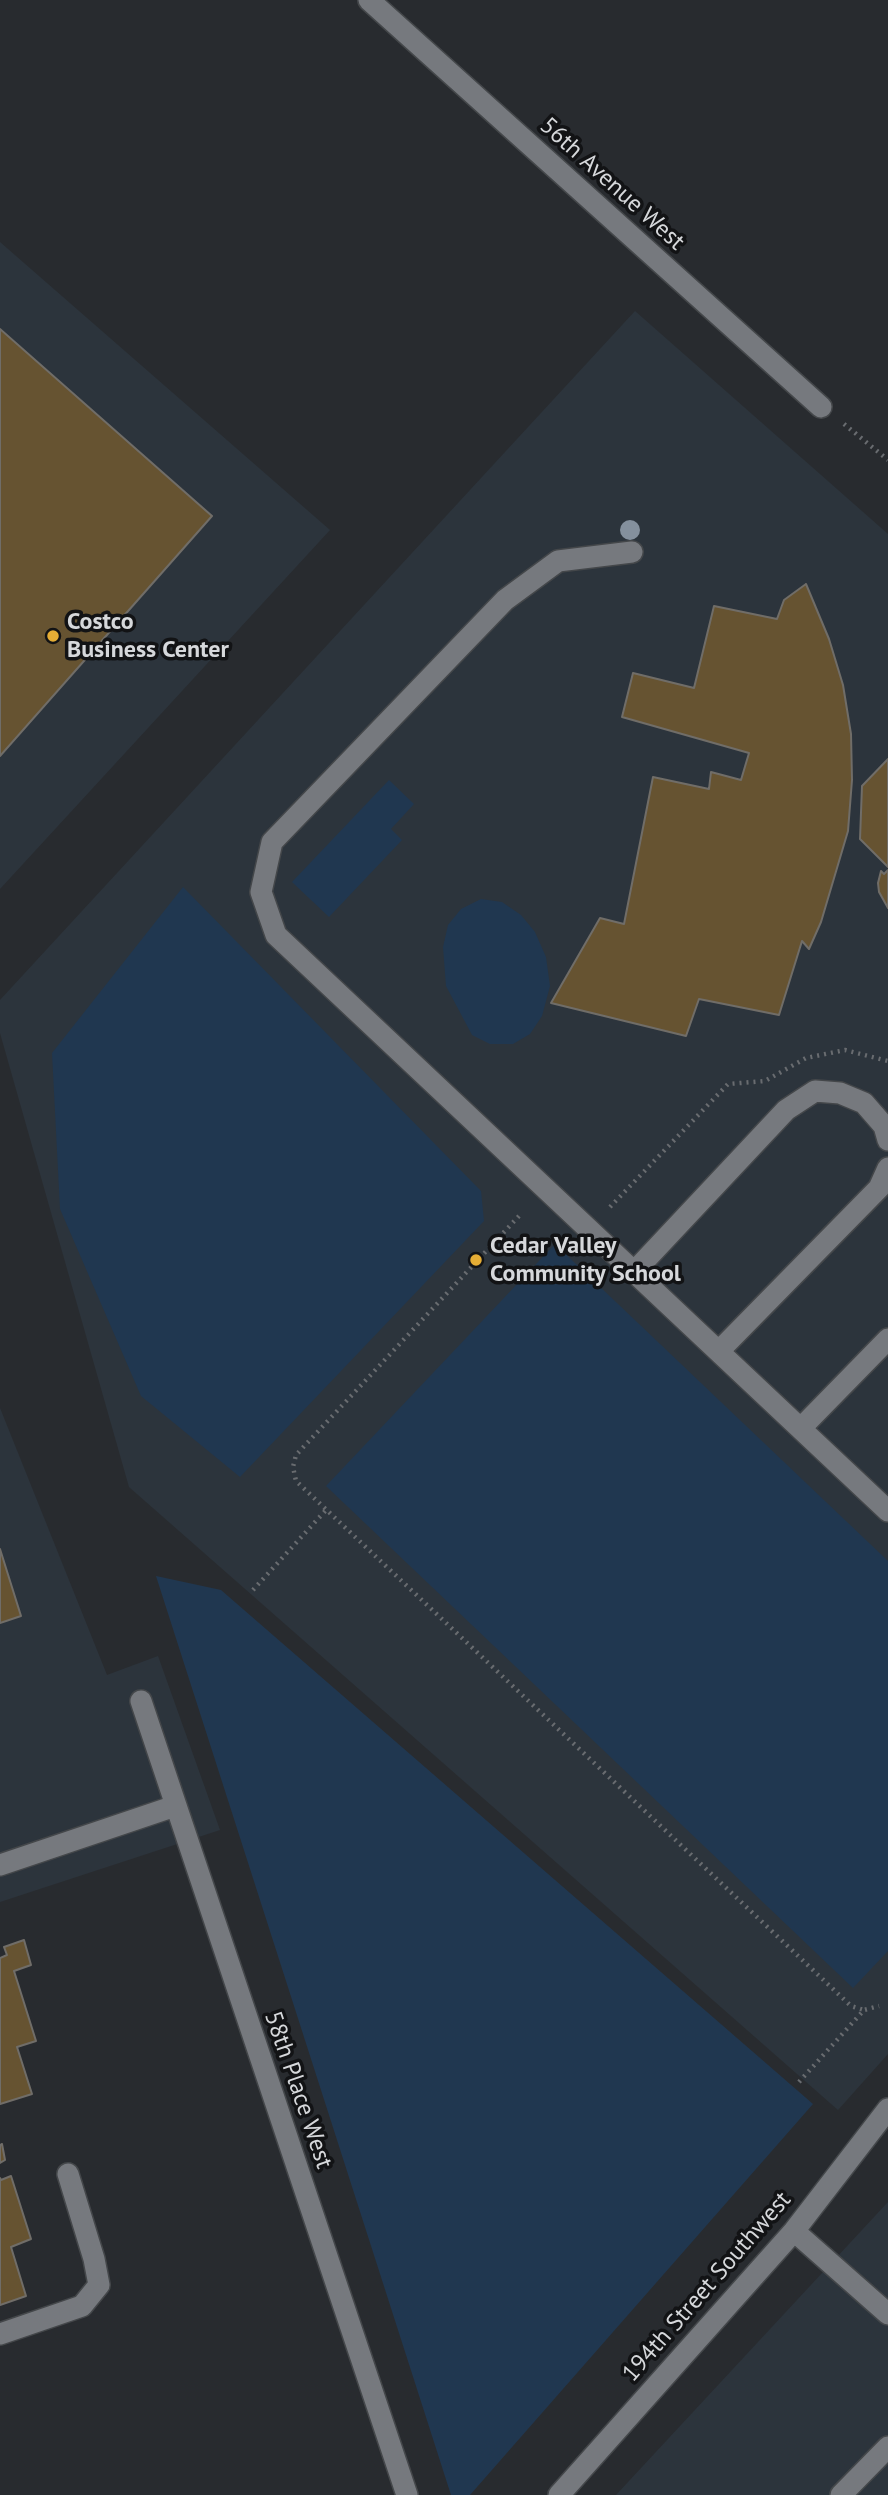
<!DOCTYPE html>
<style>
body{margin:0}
canvas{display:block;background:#282b2f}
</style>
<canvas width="888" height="2495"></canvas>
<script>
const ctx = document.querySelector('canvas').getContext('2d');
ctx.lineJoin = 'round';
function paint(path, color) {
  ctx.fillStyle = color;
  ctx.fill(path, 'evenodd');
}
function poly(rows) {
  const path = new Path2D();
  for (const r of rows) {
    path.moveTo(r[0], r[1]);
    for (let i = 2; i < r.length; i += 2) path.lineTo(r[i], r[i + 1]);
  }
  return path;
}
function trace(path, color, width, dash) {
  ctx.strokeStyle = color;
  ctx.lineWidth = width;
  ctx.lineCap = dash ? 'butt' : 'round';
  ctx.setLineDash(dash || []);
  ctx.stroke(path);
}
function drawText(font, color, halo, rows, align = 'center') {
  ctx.font = font + ' "PT Sans",sans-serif';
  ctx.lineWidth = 7;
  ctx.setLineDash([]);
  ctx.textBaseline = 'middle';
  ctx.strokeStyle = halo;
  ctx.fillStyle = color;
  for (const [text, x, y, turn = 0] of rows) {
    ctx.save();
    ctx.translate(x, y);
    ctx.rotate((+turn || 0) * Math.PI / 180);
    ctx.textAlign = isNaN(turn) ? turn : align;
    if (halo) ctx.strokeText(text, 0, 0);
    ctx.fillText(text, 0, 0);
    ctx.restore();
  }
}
const built = poly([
 [0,242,330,530,0,889],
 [635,311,888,534,888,2054,838,2110,129,1487,0,1033,0,1000],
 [0,1408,107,1675,158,1656,220,1830,0,1902],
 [888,2202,888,2495,616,2495]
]);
const green = poly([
 [389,780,414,804,391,829,402,840,329,917,292,882],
 [183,887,481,1191,484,1221,240,1477,141,1396,60,1209,52,1053],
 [481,899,502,902,521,915,535,932,546,957,550,986,542,1016,530,1034,513,1044,490,1044,472,1035,446,986,443,947,448,925,461,909],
 [555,1244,888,1561,888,1951,853,1988,326,1486],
 [156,1576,221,1590,813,2104,470,2495,451,2495]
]);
const building = poly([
 [0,329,212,516,0,756,0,329],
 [806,584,829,639,843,685,851,734,852,780,848,831,821,922,809,949,802,941,779,1015,699,999,686,1036,551,1003,600,918,624,924,653,777,709,789,711,772,741,780,749,753,622,717,633,673,694,688,714,606,777,619,784,600,806,584],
 [888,759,888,867,860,839,862,786,888,759],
 [888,870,888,908,879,892,878,883,881,871,884,874,888,870],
 [0,1549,21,1616,0,1623,0,1549],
 [24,1940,31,1965,14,1971,36,2041,17,2047,32,2094,0,2104,0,1958,7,1955,4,1947,24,1940],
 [2,2144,5,2160,0,2163,0,2145,2,2144],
 [11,2176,31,2239,11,2247,26,2296,0,2305,0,2178,1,2180,11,2176]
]);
const path = poly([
 [844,424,888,460],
 [610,1207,728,1084,765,1081,806,1058,845,1050,888,1061],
 [519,1216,296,1455,293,1467,296,1481,851,2006,864,2010],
 [253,1590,326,1510],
 [799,2082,864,2010,879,2006]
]);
const minor = poly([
 [369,0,821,407],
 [632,552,558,561,505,600,272,842,261,892,276,935,888,1511],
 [634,1272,786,1110,815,1091,840,1093,864,1103,884,1126,888,1140],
 [719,1351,879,1188,888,1168],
 [801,1428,888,1339],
 [141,1701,407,2495],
 [0,1865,175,1806],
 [794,2231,888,2314],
 [0,2334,82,2306,99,2285,94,2259,68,2174],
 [559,2495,794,2231,888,2109],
 [841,2495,888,2447]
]);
const trees = [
 [630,530]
];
const markers = [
 [53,636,7,"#e5ad35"],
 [476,1260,7,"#e5ad35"]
];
const streetNames = [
 ["56th Avenue West",612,184,42],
 ["58th Place West",298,2090,71],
 ["194th Street Southwest",707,2287,-49]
];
const poiNames = [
 ["Costco",67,622],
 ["Business Center",67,650],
 ["Cedar Valley",490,1246],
 ["Community School",490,1274]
];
paint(built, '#2c343c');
paint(green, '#203750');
paint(building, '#665331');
trace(building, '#706d68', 2);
trace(minor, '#44474a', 24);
trace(path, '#696c70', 4.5, [2, 5]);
trace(minor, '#76797e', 21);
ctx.fillStyle = '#84909d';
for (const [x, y] of trees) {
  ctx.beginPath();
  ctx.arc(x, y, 10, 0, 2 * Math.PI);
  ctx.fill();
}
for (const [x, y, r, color] of markers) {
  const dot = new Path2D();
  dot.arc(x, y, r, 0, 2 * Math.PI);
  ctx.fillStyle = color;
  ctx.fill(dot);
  trace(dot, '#121315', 2.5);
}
drawText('24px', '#d6d8db', '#121315', streetNames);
drawText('bold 24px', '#d6d8db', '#121315', poiNames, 'left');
</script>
